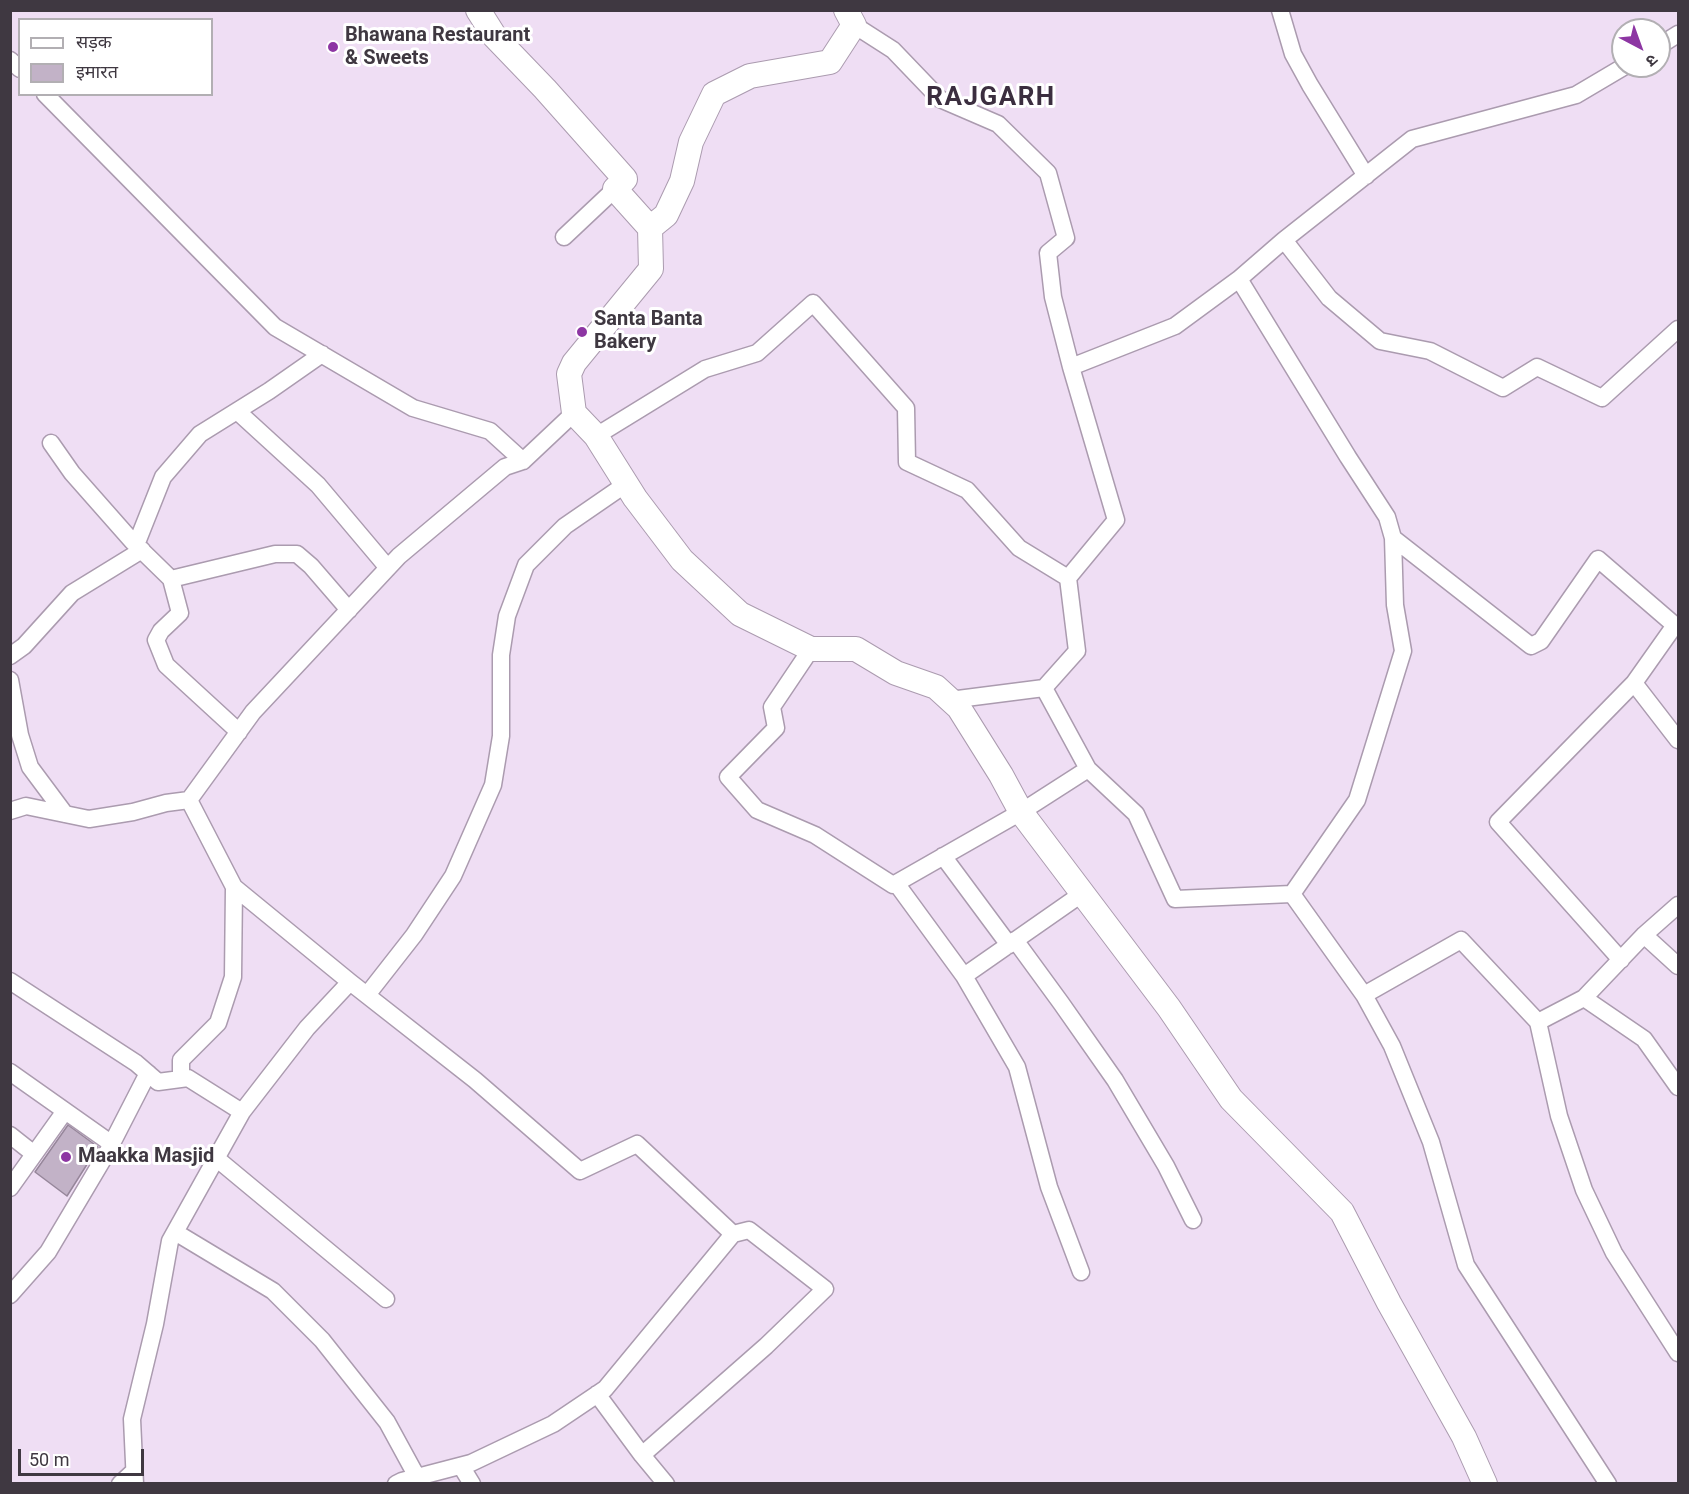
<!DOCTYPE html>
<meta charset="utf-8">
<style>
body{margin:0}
#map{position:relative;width:1689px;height:1494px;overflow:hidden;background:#efdef4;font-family:Roboto,"Noto Sans Devanagari",sans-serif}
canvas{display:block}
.frame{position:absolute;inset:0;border:12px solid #3f3841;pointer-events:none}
.legend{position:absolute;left:18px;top:18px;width:195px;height:78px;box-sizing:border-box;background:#fff;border:2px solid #b2afb3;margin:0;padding:8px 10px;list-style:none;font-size:18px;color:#3f3841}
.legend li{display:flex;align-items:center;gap:12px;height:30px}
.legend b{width:30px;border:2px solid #b2afb3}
.north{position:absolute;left:1611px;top:18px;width:60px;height:60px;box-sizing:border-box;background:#fff;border:2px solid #b2afb3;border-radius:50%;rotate:139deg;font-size:16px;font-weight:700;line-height:24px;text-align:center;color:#3f3841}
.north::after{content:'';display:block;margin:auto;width:21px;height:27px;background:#8d36a3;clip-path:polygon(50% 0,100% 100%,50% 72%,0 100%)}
.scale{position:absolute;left:18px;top:1449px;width:126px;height:27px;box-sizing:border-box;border:3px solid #3f3841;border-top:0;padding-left:8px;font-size:18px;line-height:21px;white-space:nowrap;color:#3f3841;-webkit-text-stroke:4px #fff;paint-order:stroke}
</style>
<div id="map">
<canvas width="1689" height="1494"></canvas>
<div class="frame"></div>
<ul class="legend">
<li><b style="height:8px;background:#fff"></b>सड़क</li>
<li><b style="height:16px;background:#c2b2c7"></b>इमारत</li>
</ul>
<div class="north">उ</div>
<div class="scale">50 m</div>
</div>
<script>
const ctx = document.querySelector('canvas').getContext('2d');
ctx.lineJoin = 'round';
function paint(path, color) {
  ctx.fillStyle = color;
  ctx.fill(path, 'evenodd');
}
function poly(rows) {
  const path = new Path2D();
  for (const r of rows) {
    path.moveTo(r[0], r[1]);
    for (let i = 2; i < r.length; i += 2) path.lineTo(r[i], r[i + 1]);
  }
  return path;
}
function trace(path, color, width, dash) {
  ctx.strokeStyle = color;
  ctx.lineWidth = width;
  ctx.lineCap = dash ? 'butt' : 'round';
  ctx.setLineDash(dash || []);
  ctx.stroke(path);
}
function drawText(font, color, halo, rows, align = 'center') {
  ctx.font = font + ' Roboto,sans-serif';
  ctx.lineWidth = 6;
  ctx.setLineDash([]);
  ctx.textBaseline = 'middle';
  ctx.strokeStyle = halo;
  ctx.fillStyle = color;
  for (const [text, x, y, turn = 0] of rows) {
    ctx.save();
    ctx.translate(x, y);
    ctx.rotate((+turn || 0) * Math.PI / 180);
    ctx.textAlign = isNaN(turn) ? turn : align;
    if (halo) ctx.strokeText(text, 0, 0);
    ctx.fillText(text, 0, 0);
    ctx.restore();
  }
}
const building = poly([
 [68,1125,98,1147,67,1196,35,1172,68,1125]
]);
const street = poly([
 [1280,10,1293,54,1310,85,1366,176],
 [854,25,893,50,940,99,998,124,1048,173,1066,238,1048,253,1053,297,1071,367],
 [1659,46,1678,34],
 [10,60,20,69],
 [45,94,275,327,413,408,490,431,523,461],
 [564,237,615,189],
 [1284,240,1329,298,1380,341,1430,351,1503,388,1537,367,1602,398,1678,329],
 [237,411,318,485,388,568],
 [596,436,705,369,757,353,813,303,906,408,907,462,967,490,1019,548,1068,578,1077,651,1044,688,1088,769,1021,812,893,885,815,835,757,810,728,777,776,728,772,707,811,649],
 [51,443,72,473,132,541,171,579,180,613,161,631,156,640,166,665,239,732],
 [1393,538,1531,646,1541,641,1598,559,1678,628],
 [136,545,163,477,200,434,269,391,322,354],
 [1068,578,1116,520,1071,367,1175,326,1239,279],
 [171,579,275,554,297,554,311,566,349,610],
 [10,656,24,646,72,593,142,550],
 [10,680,20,735,30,767,65,814],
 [1634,683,1678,740],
 [950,700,1044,688],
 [1088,769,1136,814,1175,899,1292,894,1357,800,1403,651,1395,605,1393,538,1387,517,1348,457,1239,279,1284,240,1412,139,1576,95,1625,66],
 [189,800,253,712,399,556,505,467,523,461,574,413],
 [10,811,26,806,89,819,133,812,166,803,189,800,234,887,350,982,475,1080,580,1171,637,1144,733,1234,749,1230,825,1289,766,1346,642,1455],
 [943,856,1009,945],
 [896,883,964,976,1083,893],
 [1292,894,1364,995,1392,1046,1431,1142,1466,1265,1608,1484],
 [1644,935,1678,966],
 [1015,940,1061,1003,1115,1080,1166,1166,1193,1220],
 [1621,960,1498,822,1634,683,1675,625],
 [964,976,1017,1067,1049,1187,1081,1272],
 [10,981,136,1063,158,1082,188,1078,242,1112,307,1028,350,982],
 [367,995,414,935,453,876,493,785,501,736,501,655,507,616,526,565,565,526,626,484],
 [1364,995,1461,940,1538,1022,1559,1116,1584,1190,1614,1253,1678,1353],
 [1584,998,1644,935,1678,905],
 [1538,1022,1584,998,1644,1039,1678,1087],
 [10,1072,112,1144],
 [181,1079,181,1060,218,1023,233,977,234,887],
 [10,1135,34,1154],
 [216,1158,386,1299],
 [10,1188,65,1111],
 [175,1232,273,1291,322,1340,387,1422,417,1477],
 [10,1295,48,1252,108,1151,148,1073],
 [597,1394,642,1455,666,1484],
 [461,1466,472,1484],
 [120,1484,134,1471],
 [135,1484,132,1419,155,1324,170,1241,242,1112],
 [396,1484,402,1481,471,1463,553,1424,605,1389,733,1234]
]);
const secondary = poly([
 [478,10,495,37,545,89,625,179,615,189,650,228],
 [846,10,854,25,830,62,750,76,714,94,691,142,682,181,666,215,650,228,651,269,574,363,569,374,574,413,596,436,635,498,682,560,740,614,811,649,856,649,896,673,936,687,959,708,1001,775,1021,812,1169,1008,1231,1099,1342,1212,1389,1303,1464,1437,1485,1484]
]);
const markers = [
 [333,47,6,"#8d36a3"],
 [582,332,6,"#8d36a3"],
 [66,1157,6,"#8d36a3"]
];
const poiNames = [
 ["Bhawana Restaurant",345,36],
 ["& Sweets",345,59],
 ["Santa Banta",594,320],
 ["Bakery",594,343],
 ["Maakka Masjid",78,1157]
];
const districtNames = [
 ["RAJGARH",991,98]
];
paint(building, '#c2b2c7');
trace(building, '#96869a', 1.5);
trace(street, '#ab9baf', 19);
trace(secondary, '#ab9baf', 26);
trace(street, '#fff', 16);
trace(secondary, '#fff', 24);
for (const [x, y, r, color] of markers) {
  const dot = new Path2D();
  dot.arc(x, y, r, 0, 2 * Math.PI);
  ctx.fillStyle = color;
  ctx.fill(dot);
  trace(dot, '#fff', 2);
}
drawText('bold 20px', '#3f3841', '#fff', poiNames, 'left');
ctx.letterSpacing = '1.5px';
drawText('bold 26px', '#3b2e3f', '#fff', districtNames);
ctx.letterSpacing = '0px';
</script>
